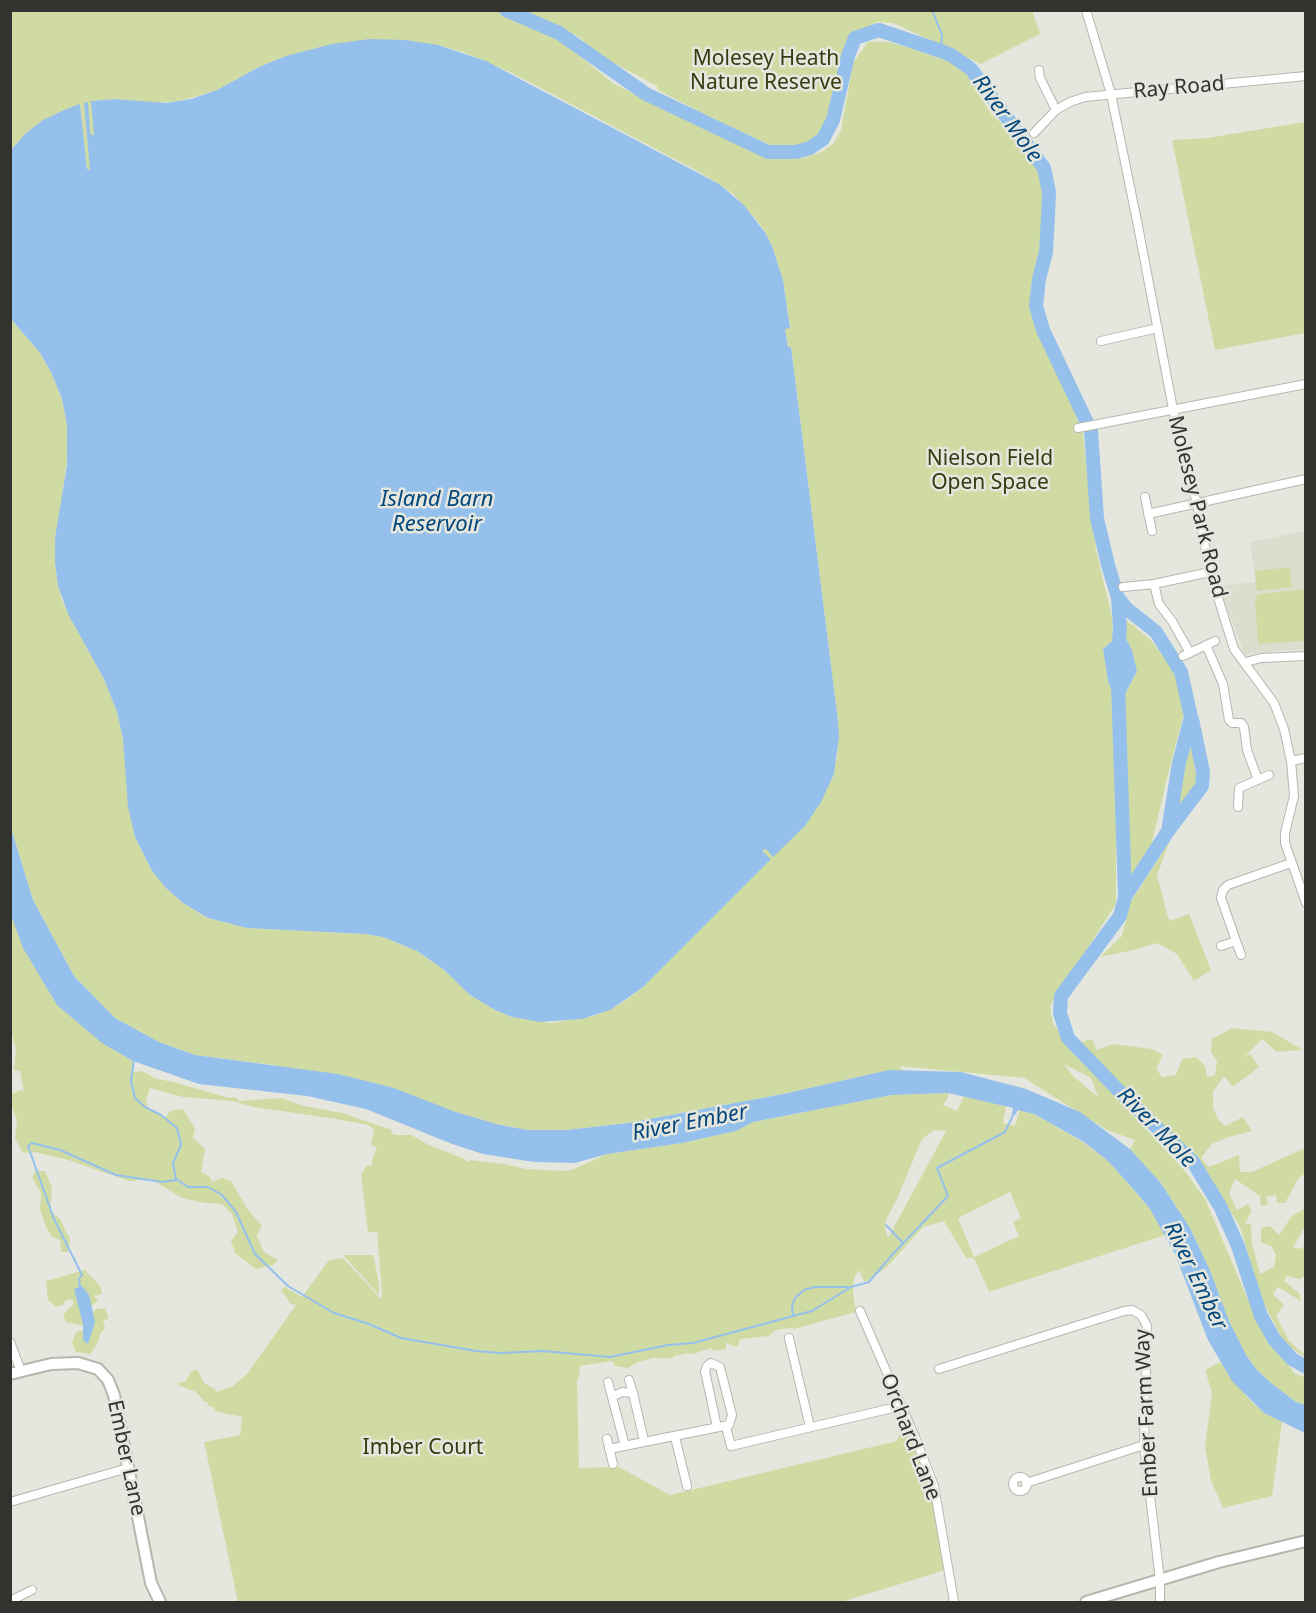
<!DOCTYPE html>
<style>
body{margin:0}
#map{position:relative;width:1316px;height:1613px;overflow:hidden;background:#e5e7df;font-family:"Noto Sans",sans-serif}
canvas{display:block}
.frame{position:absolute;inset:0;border:12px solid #32322f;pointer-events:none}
</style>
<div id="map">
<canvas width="1316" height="1613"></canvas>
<div class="frame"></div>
</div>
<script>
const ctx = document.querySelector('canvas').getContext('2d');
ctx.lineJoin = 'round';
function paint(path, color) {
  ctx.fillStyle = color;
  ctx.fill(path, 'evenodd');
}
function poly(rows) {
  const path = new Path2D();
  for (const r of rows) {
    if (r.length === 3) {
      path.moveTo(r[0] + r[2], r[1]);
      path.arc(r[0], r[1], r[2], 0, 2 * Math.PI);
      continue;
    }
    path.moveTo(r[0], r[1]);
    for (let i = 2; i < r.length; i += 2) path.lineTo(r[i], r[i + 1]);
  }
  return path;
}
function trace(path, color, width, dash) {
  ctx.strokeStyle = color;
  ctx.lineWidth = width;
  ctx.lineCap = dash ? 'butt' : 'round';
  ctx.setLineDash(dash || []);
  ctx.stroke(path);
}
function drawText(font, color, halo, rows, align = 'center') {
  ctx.font = font + ' "Noto Sans",sans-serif';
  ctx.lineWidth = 5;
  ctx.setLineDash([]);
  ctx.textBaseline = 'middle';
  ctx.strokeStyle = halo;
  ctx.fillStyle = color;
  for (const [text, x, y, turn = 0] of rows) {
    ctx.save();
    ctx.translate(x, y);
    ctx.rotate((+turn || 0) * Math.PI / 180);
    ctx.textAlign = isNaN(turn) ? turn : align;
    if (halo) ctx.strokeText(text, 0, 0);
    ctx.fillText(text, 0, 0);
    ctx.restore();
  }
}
const built = poly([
 [1305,531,1305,649,1244,654,1219,586,1255,582,1250,542]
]);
const green = poly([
 [1032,10,1040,34,981,64,893,23,877,22,853,35,848,43,838,70,830,116,817,140,797,148,772,146,708,116,658,90,657,86,591,51,585,46,584,41,574,34,573,36,519,11],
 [11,11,500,11,554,35,614,84,724,136,743,147,763,155,782,159,804,158,823,151,833,144,841,130,853,63,868,42,889,42,907,47,953,63,964,70,992,115,1012,132,1028,153,1037,168,1042,187,1044,210,1042,247,1031,285,1032,318,1044,339,1082,427,1096,550,1112,617,1113,640,1103,649,1108,681,1116,702,1116,904,1050,1006,1053,1023,1072,1050,1185,1171,1205,1199,1246,1295,1270,1339,1295,1374,1305,1377,1305,1405,1296,1402,1271,1383,1257,1370,1246,1355,1229,1321,1211,1273,1190,1228,1160,1182,1130,1149,1135,1140,1107,1130,1024,1078,899,1066,903,1070,885,1071,783,1094,628,1123,567,1130,527,1130,496,1124,453,1111,274,1065,195,1055,159,1042,115,1018,74,976,33,900,11,828,11,319,40,353,51,372,62,399,67,425,68,449,55,563,58,586,62,601,104,679,117,712,123,739,135,837,152,871,166,888,183,903,208,918,247,928,365,934,383,937,417,951,443,969,470,995,495,1010,512,1017,551,1023,594,1016,622,1003,642,988,764,854,763,850,766,848,768,850,837,759,838,721,791,347,788,347,785,328,790,327,783,280,772,246,766,234,756,219,732,193,701,173,512,73,463,52,438,45,286,56,259,67,217,90,180,101,153,103,115,99,91,101,95,135,91,135,84,103,91,169,87,170,80,104,26,133,11,150],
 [1064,1064,1091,1078,1098,1097,1073,1076],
 [1305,122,1305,333,1215,350,1172,140,1207,138],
 [1290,567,1292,587,1257,591,1255,571],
 [1305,589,1305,641,1258,644,1255,598,1259,594],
 [1125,619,1151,640,1170,666,1180,683,1184,714,1170,766,1149,855,1129,883,1130,856,1126,817,1122,700,1137,671,1132,650,1124,635],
 [1190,734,1197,783,1173,817],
 [1170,841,1157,875,1169,921,1189,914,1211,970,1194,981,1177,954,1157,943,1138,949,1100,957,1122,936,1130,903],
 [10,906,121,1054,133,1061,132,1072,142,1071,157,1079,174,1082,229,1098,235,1097,239,1101,281,1098,304,1106,342,1113,392,1130,391,1133,396,1135,411,1135,429,1145,465,1159,466,1162,471,1160,504,1164,526,1169,565,1171,574,1169,607,1154,682,1143,736,1131,753,1122,892,1095,948,1093,948,1098,943,1105,957,1111,964,1096,1006,1106,1003,1123,1015,1126,1020,1110,1034,1114,1083,1142,1108,1161,1135,1191,1150,1209,1165,1235,989,1292,974,1258,966,1258,944,1221,923,1227,887,1267,867,1281,864,1281,859,1270,854,1278,853,1294,856,1312,794,1329,788,1328,776,1330,768,1336,740,1339,738,1346,732,1346,729,1343,726,1344,726,1349,714,1351,710,1348,694,1354,689,1353,674,1356,673,1358,653,1358,638,1362,628,1368,615,1366,612,1361,580,1366,579,1377,577,1379,579,1468,619,1467,670,1495,897,1441,900,1434,906,1430,911,1431,934,1486,948,1568,936,1573,841,1602,238,1602,204,1442,240,1435,242,1417,214,1411,215,1408,207,1405,208,1402,205,1402,196,1392,178,1385,177,1383,185,1382,191,1372,197,1369,204,1383,215,1389,216,1392,233,1386,247,1374,296,1305,291,1304,281,1290,285,1287,302,1297,329,1260,343,1258,381,1299,382,1291,377,1232,368,1232,361,1175,367,1165,372,1166,372,1160,377,1147,371,1145,374,1129,368,1125,336,1119,254,1107,232,1101,183,1097,150,1088,146,1101,149,1109,165,1118,170,1111,183,1109,195,1128,193,1138,205,1149,201,1172,210,1177,212,1182,222,1178,231,1181,248,1210,262,1226,257,1235,261,1245,264,1252,278,1260,273,1265,256,1269,235,1253,231,1241,238,1232,232,1214,222,1204,205,1203,182,1198,151,1179,129,1181,68,1160,35,1152,23,1153,15,1138,17,1121,11,1104,12,1094,21,1090,24,1092,20,1071,14,1070,16,1050,11,1029],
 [934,1130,946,1131,888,1238,885,1229,886,1220,897,1199,922,1139],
 [1010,1192,1021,1218,1013,1222,1019,1236,974,1257,958,1218],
 [1232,1028,1272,1032,1303,1050,1277,1052,1262,1039,1243,1059,1250,1054,1259,1067,1233,1087,1224,1076,1213,1092,1213,1108,1218,1119,1225,1126,1243,1117,1252,1131,1229,1137,1212,1144,1201,1158,1209,1167,1239,1155,1240,1172,1252,1172,1305,1148,1305,1173,1298,1179,1285,1203,1277,1203,1276,1195,1266,1197,1268,1205,1261,1206,1260,1196,1235,1179,1229,1193,1237,1210,1248,1204,1252,1211,1245,1223,1251,1225,1252,1244,1260,1274,1274,1267,1276,1255,1271,1246,1261,1242,1261,1228,1270,1226,1279,1235,1291,1217,1305,1208,1305,1227,1293,1247,1301,1249,1305,1246,1305,1275,1300,1279,1287,1276,1284,1281,1300,1294,1301,1301,1278,1287,1273,1294,1284,1305,1276,1315,1289,1341,1305,1355,1305,1357,1285,1344,1262,1300,1240,1227,1201,1164,1079,1043,1092,1039,1097,1050,1113,1044,1152,1049,1163,1055,1156,1069,1162,1077,1176,1075,1182,1059,1196,1057,1205,1066,1207,1077,1215,1075,1217,1061,1211,1052,1212,1039],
 [35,1171,45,1171,52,1188,50,1211,60,1219,70,1239,68,1252,61,1252,60,1240,52,1237,46,1227,40,1209,41,1193,32,1178],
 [343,1255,373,1255,379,1283,379,1295],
 [85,1270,101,1287,102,1294,94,1296,98,1301,82,1313,89,1319,96,1309,105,1308,109,1319,103,1320,105,1328,100,1334,98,1342,91,1354,76,1352,72,1343,76,1332,84,1330,84,1326,66,1322,63,1314,74,1304,72,1300,66,1300,63,1305,56,1307,48,1300,46,1281],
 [1220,1362,1248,1398,1264,1413,1282,1422,1272,1496,1223,1508,1211,1481,1205,1446,1212,1393,1205,1370]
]);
const water = poly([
 [370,39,405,40,438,45,486,61,719,184,744,205,766,234,772,246,783,280,790,328,785,329,788,347,791,347,838,721,839,737,834,774,821,802,805,826,773,857,766,849,763,850,763,852,771,859,642,988,610,1010,582,1019,540,1022,512,1017,495,1010,470,995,443,969,417,951,383,937,365,934,247,928,208,918,183,903,166,888,152,871,135,837,128,807,123,739,117,712,104,679,68,614,58,586,55,563,55,538,67,465,67,425,62,399,51,372,40,353,11,319,11,150,26,133,43,120,64,110,80,104,87,169,90,170,84,103,88,102,90,130,91,135,94,135,91,101,115,99,166,103,191,99,217,90,259,67,286,56,332,44],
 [1119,635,1124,635,1132,650,1137,671,1122,700,1116,702,1108,681,1103,649],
 [11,828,33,900,74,976,115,1018,159,1042,195,1055,338,1074,394,1088,453,1111,496,1124,527,1130,567,1130,628,1123,783,1094,889,1070,961,1072,1026,1089,1080,1112,1130,1149,1160,1182,1190,1228,1211,1273,1229,1321,1246,1355,1257,1370,1271,1383,1296,1402,1305,1405,1305,1433,1264,1413,1232,1381,1208,1340,1175,1254,1150,1209,1135,1191,1108,1161,1084,1142,1034,1114,1018,1110,1015,1115,1012,1114,1013,1108,948,1093,892,1095,753,1122,736,1131,682,1143,607,1154,575,1163,534,1162,483,1154,452,1144,366,1109,307,1096,199,1084,133,1061,102,1043,57,1005,23,948,11,915],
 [82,1286,89,1295,95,1322,88,1344,83,1340,83,1324,74,1289]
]);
const stream = poly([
 [932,10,942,35,941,51],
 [134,1060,131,1081,135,1098,145,1107,161,1115,177,1128,181,1145,173,1163,176,1179,188,1187,208,1187,222,1195,236,1212,255,1254,288,1286,334,1313,369,1324,401,1338,476,1351,500,1353,543,1351,610,1357,668,1345,693,1343,812,1311,851,1287,869,1282,892,1255,948,1196,937,1168,1005,1132,1014,1113],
 [886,1225,903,1243],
 [80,1286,79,1279,82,1275,54,1219,28,1146,32,1143,60,1150,116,1175,162,1182,176,1180],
 [793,1316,792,1306,795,1298,804,1290,815,1287,848,1287]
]);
const river = poly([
 [506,10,559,33,646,94,768,152,796,152,810,148,823,139,833,120,848,56,855,38,879,30,941,51,951,55,971,69,1044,168,1049,192,1048,216,1046,252,1039,279,1036,306,1043,330,1091,431,1097,518,1108,565,1118,598,1120,629,1118,652],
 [1118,598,1127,609,1156,632,1181,672,1191,717,1179,763,1168,831,1125,897],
 [1118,683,1125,897,1120,916,1061,996,1060,1013,1068,1038,1121,1093,1193,1162,1220,1206,1238,1246,1261,1316,1274,1339,1292,1359,1306,1367],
 [1168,831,1202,786,1203,772,1192,719]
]);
const street = poly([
 [1086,10,1111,94,1138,226,1173,409,1197,504,1210,572,1234,649,1274,703,1284,729,1291,761,1294,796,1285,833,1285,843,1306,903],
 [1039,70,1040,78,1056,110],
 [1034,133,1056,110,1070,102,1085,97,1306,76],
 [1101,341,1158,328],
 [1078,428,1306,384],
 [1145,497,1152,531],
 [1148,514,1306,479],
 [1154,584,1159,604,1172,621,1190,653],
 [1123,587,1154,584,1210,572],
 [1206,645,1223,684,1229,720,1232,723,1241,723,1244,727,1247,750,1258,780],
 [1183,656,1215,641],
 [1246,662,1261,658,1306,656],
 [1291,761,1306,758],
 [1238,807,1239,788,1269,775],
 [1221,946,1236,941],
 [1241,955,1221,898,1223,890,1228,885,1291,863],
 [860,1311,915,1437,934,1486,954,1602],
 [789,1338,810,1427],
 [10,1342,21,1371],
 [939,1369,1124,1311,1132,1310,1141,1315,1147,1326,1144,1445,1160,1580,1160,1602],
 [629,1380,633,1393],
 [608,1382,612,1397],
 [726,1427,731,1446,901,1406],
 [675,1437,687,1486],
 [607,1439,613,1464],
 [625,1446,612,1397,622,1392,633,1393,644,1441],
 [609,1449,729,1425,732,1415,720,1367,711,1363,707,1366,705,1371,717,1427],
 [1020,1484,7],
 [1026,1483,1144,1445],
 [10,1502,128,1468],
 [10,1601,32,1590]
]);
const secondary = poly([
 [10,1374,51,1364,78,1363,98,1369,108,1380,114,1395,151,1583,160,1602],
 [1086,1602,1219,1562,1306,1541]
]);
const parkNames = [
 ["Molesey Heath",766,59],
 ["Nature Reserve",766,83],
 ["Nielson Field",990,459],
 ["Open Space",990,483],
 ["Imber Court",423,1448]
];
const streetNames = [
 ["Ray Road",1179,88,-5],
 ["Molesey Park Road",1197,507,76],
 ["Ember Farm Way",1147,1413,-93],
 ["Orchard Lane",910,1437,69],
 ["Ember Lane",126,1458,78]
];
const waterNames = [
 ["River Mole",1007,119,54],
 ["Island Barn",437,500],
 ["Reservoir",437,525],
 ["River Ember",690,1123,-11],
 ["River Mole",1156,1128,46],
 ["River Ember",1195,1276,64]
];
paint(built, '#dadecf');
paint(green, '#d0dba4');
paint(water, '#95c0ec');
trace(stream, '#95c0ec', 2);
trace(river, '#95c0ec', 14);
trace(street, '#b5b7af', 10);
trace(secondary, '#b5b7af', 14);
trace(street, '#fff', 8);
trace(secondary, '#fff', 10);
drawText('21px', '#353b10', '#e5e7df', parkNames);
drawText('21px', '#32322f', '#e5e7df', streetNames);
drawText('italic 22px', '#03477c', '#e5e7df', waterNames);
</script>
